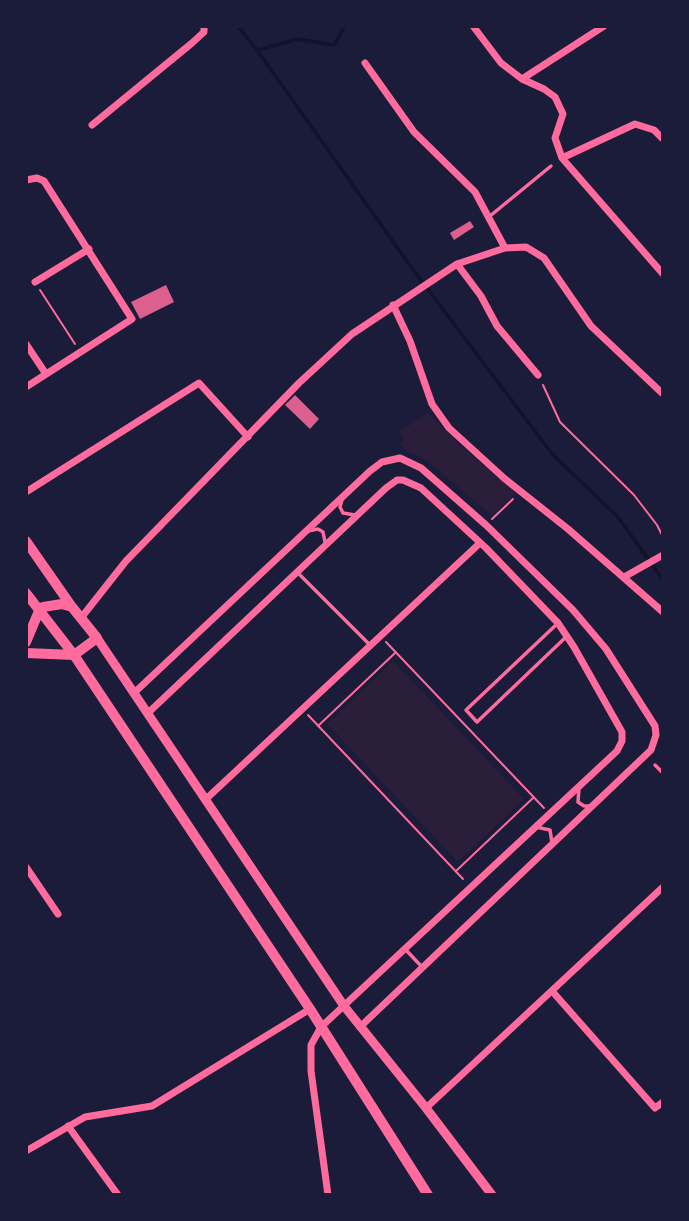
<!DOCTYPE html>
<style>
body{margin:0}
#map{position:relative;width:689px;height:1221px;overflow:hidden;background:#1b1b3a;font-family:Commissioner,sans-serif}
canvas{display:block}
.frame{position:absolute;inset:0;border:28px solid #1b1b3a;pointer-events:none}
</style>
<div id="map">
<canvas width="689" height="1221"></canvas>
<div class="frame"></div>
</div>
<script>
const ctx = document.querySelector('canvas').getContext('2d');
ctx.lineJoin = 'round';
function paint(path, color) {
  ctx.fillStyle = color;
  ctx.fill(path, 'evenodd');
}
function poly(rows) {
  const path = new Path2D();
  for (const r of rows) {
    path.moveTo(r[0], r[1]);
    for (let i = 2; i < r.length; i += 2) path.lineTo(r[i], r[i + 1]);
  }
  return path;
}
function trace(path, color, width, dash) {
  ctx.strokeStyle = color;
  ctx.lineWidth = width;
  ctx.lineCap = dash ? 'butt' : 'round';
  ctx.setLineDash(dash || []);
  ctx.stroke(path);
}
const green = poly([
 [428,413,462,447,516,493,492,516,428,461,407,451,400,444,404,440,400,431],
 [393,661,524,799,458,862,327,724]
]);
const stream = poly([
 [238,26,257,50,411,267,553,455,618,517,663,580],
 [258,50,297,39,334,45,345,26]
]);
const building = poly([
 [470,221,474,227,454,240,450,233],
 [166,285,174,302,140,319,131,302],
 [295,395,319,419,310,429,285,405]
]);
const path = poly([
 [40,290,75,344],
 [543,385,560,422,634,495,657,525,663,537],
 [492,519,513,499],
 [386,642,544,808],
 [308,715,463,879],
 [318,726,395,653],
 [456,871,533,798]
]);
const service = poly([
 [490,216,551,166],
 [342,500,340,507,343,513,355,515],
 [308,531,318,529,323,532,325,542],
 [298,573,369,644],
 [558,623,466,710,477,722,567,636],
 [655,765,663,773],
 [579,788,578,802,584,806,591,806],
 [536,827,550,830,552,843],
 [405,949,423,968]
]);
const minor = poly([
 [473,26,501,63,522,79,544,89,555,97,563,114,555,138,562,158,663,274],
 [365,63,414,132,475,192,505,248],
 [522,79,604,26],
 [92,125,192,43,204,32,204,26],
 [562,158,635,124,654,130,663,139],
 [26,180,37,178,44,181,132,319,26,387],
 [457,264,481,296,497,326,538,375],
 [35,282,89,249],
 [393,305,410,341,432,404,449,428,505,479,568,529,663,612],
 [26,344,46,374],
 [26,492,199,383,248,437],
 [624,577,663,555],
 [81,618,126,561,299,383,352,334,457,264,505,248,526,247,544,258,591,326,663,394],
 [134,693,370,471,382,462,400,458,421,468,486,525,573,610,606,649,655,726,656,735,651,750,360,1027],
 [148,713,386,488,397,480,403,480,421,488,486,548,558,623,574,647,622,732,622,741,617,751,321,1027,311,1045,311,1071,328,1195],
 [205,800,480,543],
 [26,867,58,914],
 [552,991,655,1108,663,1102],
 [426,1108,663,887],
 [68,1126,118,1195],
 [26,1151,85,1117,152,1106,310,1009]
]);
const tertiary = poly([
 [97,638,344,1006,426,1108,492,1195]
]);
const secondary = poly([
 [74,655,310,1009,428,1195]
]);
const primary = poly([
 [26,541,72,607,97,638,74,655,26,653],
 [26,593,74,655],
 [26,642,39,611,43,607,62,604,72,607]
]);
paint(green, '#2a1e3b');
trace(stream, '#12122b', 3.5);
paint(building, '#dd5f8e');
trace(path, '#ff6b9d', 2);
trace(service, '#ff6b9d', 3.5);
trace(minor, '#ff6b9d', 7);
trace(tertiary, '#ff6b9d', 9);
trace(secondary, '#ff6b9d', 10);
trace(primary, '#ff6b9d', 10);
</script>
